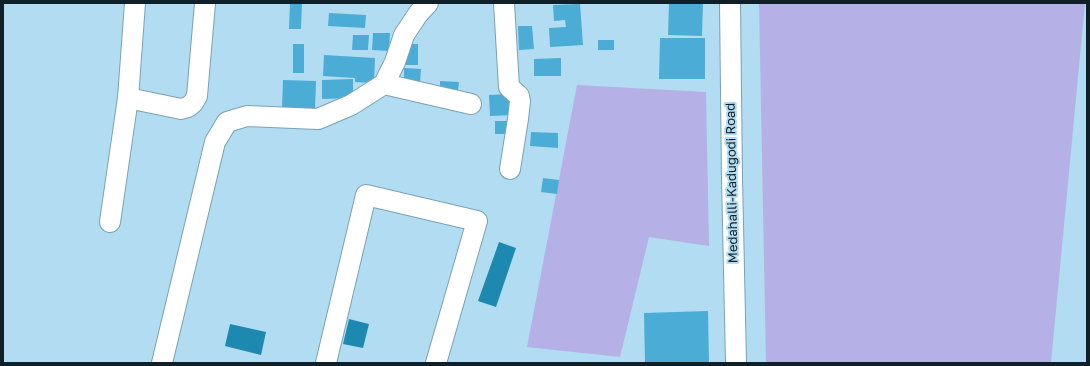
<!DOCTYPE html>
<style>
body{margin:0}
#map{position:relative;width:1090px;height:366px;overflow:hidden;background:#b2dcf1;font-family:"Golos Text",sans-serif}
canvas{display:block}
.frame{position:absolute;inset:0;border:4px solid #102028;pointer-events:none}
</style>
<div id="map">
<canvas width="1090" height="366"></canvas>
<div class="frame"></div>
</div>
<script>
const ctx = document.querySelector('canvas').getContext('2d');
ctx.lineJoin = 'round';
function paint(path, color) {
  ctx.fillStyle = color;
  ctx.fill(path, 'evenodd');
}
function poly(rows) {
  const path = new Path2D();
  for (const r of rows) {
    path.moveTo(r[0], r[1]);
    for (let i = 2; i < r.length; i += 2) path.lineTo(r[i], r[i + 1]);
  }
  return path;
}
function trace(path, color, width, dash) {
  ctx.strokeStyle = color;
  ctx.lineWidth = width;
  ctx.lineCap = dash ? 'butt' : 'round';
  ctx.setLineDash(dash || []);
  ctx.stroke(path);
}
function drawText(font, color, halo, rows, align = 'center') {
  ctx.font = font + ' "Golos Text",sans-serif';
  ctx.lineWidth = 4;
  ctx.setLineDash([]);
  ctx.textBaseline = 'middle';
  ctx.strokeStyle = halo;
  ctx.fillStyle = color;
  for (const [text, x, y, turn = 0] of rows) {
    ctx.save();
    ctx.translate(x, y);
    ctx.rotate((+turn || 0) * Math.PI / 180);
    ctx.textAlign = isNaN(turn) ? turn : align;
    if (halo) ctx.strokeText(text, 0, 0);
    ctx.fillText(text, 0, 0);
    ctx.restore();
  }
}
const green = poly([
 [759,3,1085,3,1051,363,766,363],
 [577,85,706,92,709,246,649,237,620,357,527,347]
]);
const water = poly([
 [499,242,516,248,496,307,478,301],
 [349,319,369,324,363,348,343,344],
 [230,324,266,332,261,355,225,346]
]);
const building = poly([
 [290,3,302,3,301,29,289,29],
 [669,3,703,3,702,36,668,35],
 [580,4,583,45,550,47,549,28,566,27,565,20,554,21,553,5],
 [329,13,366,15,365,28,328,26],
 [518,26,532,26,534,49,519,50],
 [373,33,390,33,389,51,372,50],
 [353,35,369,35,368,50,352,50],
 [660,38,705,38,705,79,659,79],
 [598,40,614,40,614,50,598,50],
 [293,44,304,44,304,73,293,73],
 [406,44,418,44,418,65,405,65],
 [324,55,375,58,374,83,355,82,355,78,323,76],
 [561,58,561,76,534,76,534,59],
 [404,68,421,69,420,83,404,83],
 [353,79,353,98,322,99,322,80],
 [283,80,316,81,315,110,282,109],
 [440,81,459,82,458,90,440,90],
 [513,94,514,115,490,116,489,95],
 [495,121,514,121,513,134,495,134],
 [531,132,558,133,558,148,530,146],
 [543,178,559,180,557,194,541,192],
 [708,311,709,363,645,363,644,313]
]);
const minor = poly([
 [504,3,509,87,519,96,520,101,518,119,510,169],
 [730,3,732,178,736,363],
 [384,84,471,104],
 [128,98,181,109,188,107,193,103,197,96,205,3],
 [110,222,128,98,135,3],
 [162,363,215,142,227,122,247,116,318,119,351,105,384,84,395,62,404,35,418,14,428,3],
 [326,363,366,195,477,221,436,363]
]);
const streetNames = [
 ["Medahalli-Kadugodi Road",732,183,-91]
];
paint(green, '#b5b0e6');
paint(water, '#1d89b1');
paint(building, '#4badd6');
trace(minor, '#79a2b5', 22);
trace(minor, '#fff', 20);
drawText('13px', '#102028', '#b2dcf1', streetNames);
</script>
